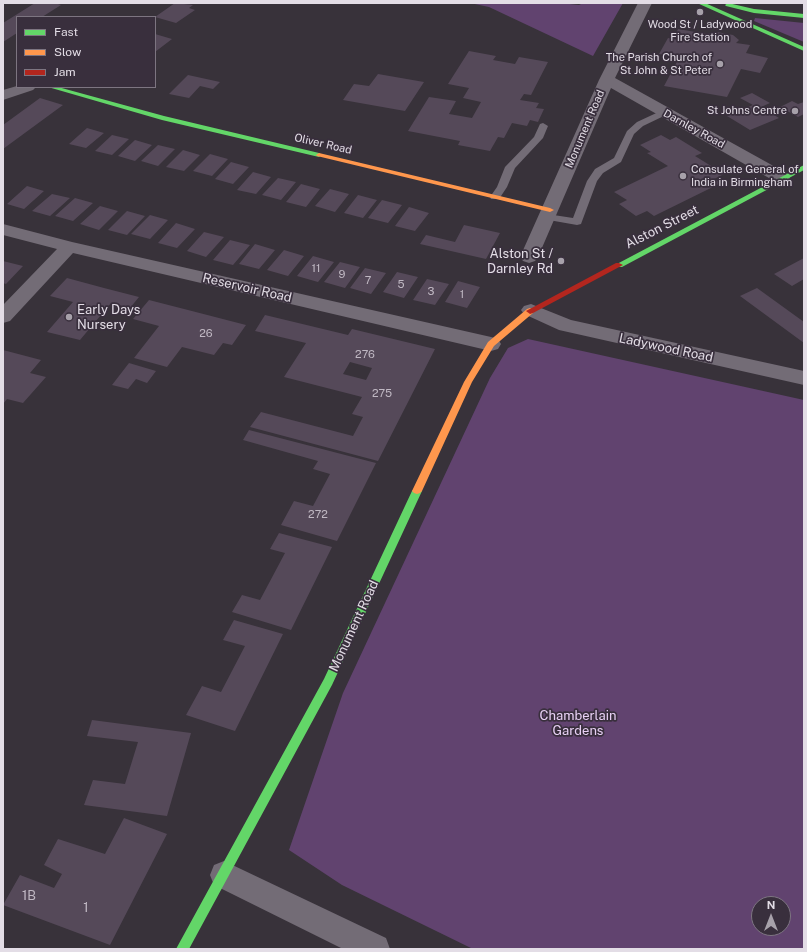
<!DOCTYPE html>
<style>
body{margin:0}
#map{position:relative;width:807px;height:952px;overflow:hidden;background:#38323a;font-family:"Public Sans",sans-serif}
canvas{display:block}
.frame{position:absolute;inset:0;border:4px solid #e3dde6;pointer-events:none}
.legend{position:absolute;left:16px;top:16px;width:140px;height:72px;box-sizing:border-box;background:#392f3d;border:1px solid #7d7581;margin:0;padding:5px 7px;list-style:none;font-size:12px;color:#e3dde6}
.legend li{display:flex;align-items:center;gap:8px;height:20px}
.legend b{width:20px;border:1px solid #7d7581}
.north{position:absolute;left:751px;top:896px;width:40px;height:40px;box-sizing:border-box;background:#392f3d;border:1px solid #7d7581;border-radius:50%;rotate:0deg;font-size:11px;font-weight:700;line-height:16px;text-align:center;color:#e3dde6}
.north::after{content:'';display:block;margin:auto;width:14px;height:18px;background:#a7a1aa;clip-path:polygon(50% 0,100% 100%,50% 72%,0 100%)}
</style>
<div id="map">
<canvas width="807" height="952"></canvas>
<div class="frame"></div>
<ul class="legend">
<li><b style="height:5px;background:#63d668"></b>Fast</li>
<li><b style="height:5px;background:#ff974d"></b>Slow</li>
<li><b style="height:5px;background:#b3261e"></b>Jam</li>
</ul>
<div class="north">N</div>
</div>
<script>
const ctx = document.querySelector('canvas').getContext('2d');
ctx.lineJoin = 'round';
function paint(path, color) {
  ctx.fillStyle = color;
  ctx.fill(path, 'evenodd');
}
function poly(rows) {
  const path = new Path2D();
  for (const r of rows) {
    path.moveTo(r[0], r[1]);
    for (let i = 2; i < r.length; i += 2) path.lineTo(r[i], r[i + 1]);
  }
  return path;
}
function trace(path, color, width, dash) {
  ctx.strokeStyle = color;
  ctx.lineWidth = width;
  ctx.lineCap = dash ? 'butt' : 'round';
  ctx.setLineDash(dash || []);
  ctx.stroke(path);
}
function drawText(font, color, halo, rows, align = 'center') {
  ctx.font = font + ' "Public Sans",sans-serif';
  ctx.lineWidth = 3.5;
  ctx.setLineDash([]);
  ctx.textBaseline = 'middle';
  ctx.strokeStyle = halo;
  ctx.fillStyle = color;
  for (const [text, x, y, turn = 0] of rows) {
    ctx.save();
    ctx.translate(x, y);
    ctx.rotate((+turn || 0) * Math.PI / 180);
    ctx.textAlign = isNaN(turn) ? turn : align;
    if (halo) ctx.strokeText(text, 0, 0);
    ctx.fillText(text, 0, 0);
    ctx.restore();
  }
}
const green = poly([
 [470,3,560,3,579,5,583,3,623,3,593,56,489,7],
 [755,18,804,23,804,42,754,21],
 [528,339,804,400,804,949,473,949,342,885,289,850,343,693,490,378,508,348],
 [759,904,783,904,783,928,759,928]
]);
const building = poly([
 [35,3,55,3,61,5,42,17,17,17,17,33,3,42,3,23],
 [175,3,193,5,189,8,195,10,176,23,155,17],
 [678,29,707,34,717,32,733,35,739,40,736,43,750,45,746,53,768,58,760,73,741,69,727,97,664,86,679,58,659,54,668,38,689,42,689,39,675,36],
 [155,34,172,39,155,52],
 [469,51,496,56,493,60,515,64,519,57,548,62,531,95,524,94,520,100,539,103,536,108,544,109,538,122,530,120,527,126,512,123,504,138,498,137,490,151,458,145,460,141,408,131,429,97,456,101,449,114,472,118,481,102,463,98,469,88,448,84],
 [378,74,424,82,405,111,343,100,354,84,369,86],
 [188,75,220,82,213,89,200,86,189,98,169,94],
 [752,93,770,103,761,107,779,118,750,130,727,116,753,105,740,98],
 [40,98,63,105,3,149,3,125],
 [792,101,798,104,804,102,804,114,798,117,780,107],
 [87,128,104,133,86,148,69,144],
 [112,135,129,139,112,155,95,151],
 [661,135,670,140,676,137,702,153,695,156,724,174,714,179,721,183,654,216,647,211,636,216,619,204,627,200,614,192,668,166,647,153,651,152,640,145],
 [135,140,152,145,135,161,118,156],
 [158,145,175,149,158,166,141,161],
 [183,150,200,155,184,171,166,167],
 [210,154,228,159,212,176,193,171],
 [231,162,249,167,233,184,215,179],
 [253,172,271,177,256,194,237,190],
 [278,178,296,182,281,200,262,195],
 [301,184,320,189,306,207,286,202],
 [27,186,44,191,24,209,7,204],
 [330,189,349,194,335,212,315,206],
 [52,194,70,198,50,216,32,211],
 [358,195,377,200,363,218,344,213],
 [75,198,93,203,73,221,55,216],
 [382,200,402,205,388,223,368,218],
 [100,206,118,211,99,230,80,224],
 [409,207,429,213,415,231,395,226],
 [127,211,145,216,127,235,108,230],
 [150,215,168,220,150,239,131,234],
 [176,223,195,229,177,248,158,243],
 [464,225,500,233,486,259,420,244,426,235,455,242],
 [204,232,224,237,206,257,187,251],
 [230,240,250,245,233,265,213,260],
 [255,244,275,250,259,269,239,264],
 [284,250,304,256,288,276,267,270],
 [313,256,334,262,318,282,297,276],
 [804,258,804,279,792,286,774,274],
 [3,261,23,266,6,284,3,283],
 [340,262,360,267,345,288,324,282],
 [365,268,386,273,371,294,350,288],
 [397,272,418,277,404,298,383,292],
 [67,278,104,288,139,297,130,308,111,303,80,340,47,332,73,302,50,296],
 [427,279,449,284,435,305,413,300],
 [458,281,480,287,467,308,445,302],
 [757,288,804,322,804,343,740,296],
 [149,300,188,310,246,325,232,345,223,343,214,355,182,347,167,367,134,358,159,326,133,319],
 [265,315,348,335,352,329,435,349,378,461,250,427,261,412,353,436,363,417,352,414,362,397,284,377,306,343,255,331],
 [350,362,372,368,366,380,343,374],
 [3,350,41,360,30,373,46,377,23,403,7,399,3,404],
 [129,363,156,371,147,383,136,379,128,389,112,385],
 [249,430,376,463,337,541,281,525,294,501,313,506,330,474,313,469,318,461,243,440],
 [279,533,332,547,291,630,232,612,242,595,260,600,285,553,270,549],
 [234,620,283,634,235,731,186,715,202,686,221,692,245,646,223,640],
 [92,720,191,733,167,816,84,805,93,780,125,784,138,742,87,736],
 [124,818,167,834,110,945,3,905,20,875,54,888,62,874,44,865,58,839,105,854]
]);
const lane = poly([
 [665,109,670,112,668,114,643,126,634,134,621,162,603,173,597,181,581,224,577,225,543,219,542,217,543,215,547,214,573,218,587,181,595,169,614,158,627,131,637,122,665,109],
 [543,123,548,126,543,138,515,168,507,187,499,199,491,199,490,197,497,187,505,167,534,137,540,124,543,123]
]);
const street = poly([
 [638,3,652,3,615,78,788,174,790,178,788,182,782,183,776,182,611,88,538,257,535,261,529,263,523,261,520,257,599,80,638,3],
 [17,86,17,87,36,87,33,90,3,100,3,90,17,86],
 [3,224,72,242,491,337,498,339,501,344,498,349,491,351,73,253,10,321,3,323,3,305,57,249,3,235,3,224],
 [531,304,571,320,804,371,804,385,559,330,524,314,521,310,524,306,531,304],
 [224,861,386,938,390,949,343,949,214,885,210,875,214,865,224,861]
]);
const fast = poly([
 [697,3,705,3,804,47,804,51,697,3],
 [728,3,754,9,804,14,804,18,754,13,726,6,725,5,728,3],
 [48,87,58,87,164,116,319,153,322,155,319,157,162,120,48,87],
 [804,165,804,170,622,267,619,267,615,265,804,165],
 [417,488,420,489,422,491,332,685,189,949,176,949,324,679,412,491,414,489,417,488]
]);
const slow = poly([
 [319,153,550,208,554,210,550,212,317,156,316,155,319,153],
 [530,308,533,309,534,311,533,313,494,346,472,382,422,491,420,493,417,494,414,493,412,491,464,382,488,342,527,309,530,308]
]);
const jam = poly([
 [616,263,619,263,623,265,533,313,530,314,526,311,616,263]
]);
const markers = [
 [700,12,4,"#a7a1aa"],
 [720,64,4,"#a7a1aa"],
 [795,111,4,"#a7a1aa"],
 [683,176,4,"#a7a1aa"],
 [561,261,4,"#a7a1aa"],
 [69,317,4,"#a7a1aa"]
];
const farPoinames = [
 ["Wood St / Ladywood",700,25,"center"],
 ["Fire Station",700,38,"center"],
 ["The Parish Church of",712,58],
 ["St John & St Peter",712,71],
 ["St Johns Centre",787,111],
 ["Consulate General of",691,170,"left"],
 ["India in Birmingham",691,183,"left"]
];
const farStreetnames = [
 ["Monument Road",585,129,-67],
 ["Darnley Road",694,129,29],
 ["Oliver Road",323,144,13]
];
const numberNames = [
 ["11",316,269],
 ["9",342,275],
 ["7",368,281],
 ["5",401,285],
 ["3",431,292],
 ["1",462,295],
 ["26",206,334],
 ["276",365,355],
 ["275",382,394],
 ["272",318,515]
];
const streetNames = [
 ["Alston Street",662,227,-27],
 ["Reservoir Road",247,288,13],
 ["Ladywood Road",666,348,12],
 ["Monument Road",354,626,-65]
];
const poiNames = [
 ["Alston St /",553,254],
 ["Darnley Rd",553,269],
 ["Early Days",77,310,"left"],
 ["Nursery",77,325,"left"]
];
const parkNames = [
 ["Chamberlain",578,716],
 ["Gardens",578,731]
];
const nearNumbernames = [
 ["1B",29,896],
 ["1",86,908]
];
paint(green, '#61436f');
paint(building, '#554959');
paint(lane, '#736c76');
paint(street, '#736c76');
paint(fast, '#63d668');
paint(slow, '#ff974d');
paint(jam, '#b3261e');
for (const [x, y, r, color] of markers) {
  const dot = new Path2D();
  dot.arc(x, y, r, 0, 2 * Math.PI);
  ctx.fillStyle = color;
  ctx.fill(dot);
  trace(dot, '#392f3d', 1.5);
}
drawText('11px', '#e3dde6', '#392f3d', farPoinames, 'right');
drawText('11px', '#e3dde6', '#392f3d', farStreetnames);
drawText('11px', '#c0b8c3', null, numberNames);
drawText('13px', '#e3dde6', '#392f3d', streetNames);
drawText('13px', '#e3dde6', '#392f3d', poiNames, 'right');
drawText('13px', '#e8d0f5', '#392f3d', parkNames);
drawText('13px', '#c0b8c3', null, nearNumbernames);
</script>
